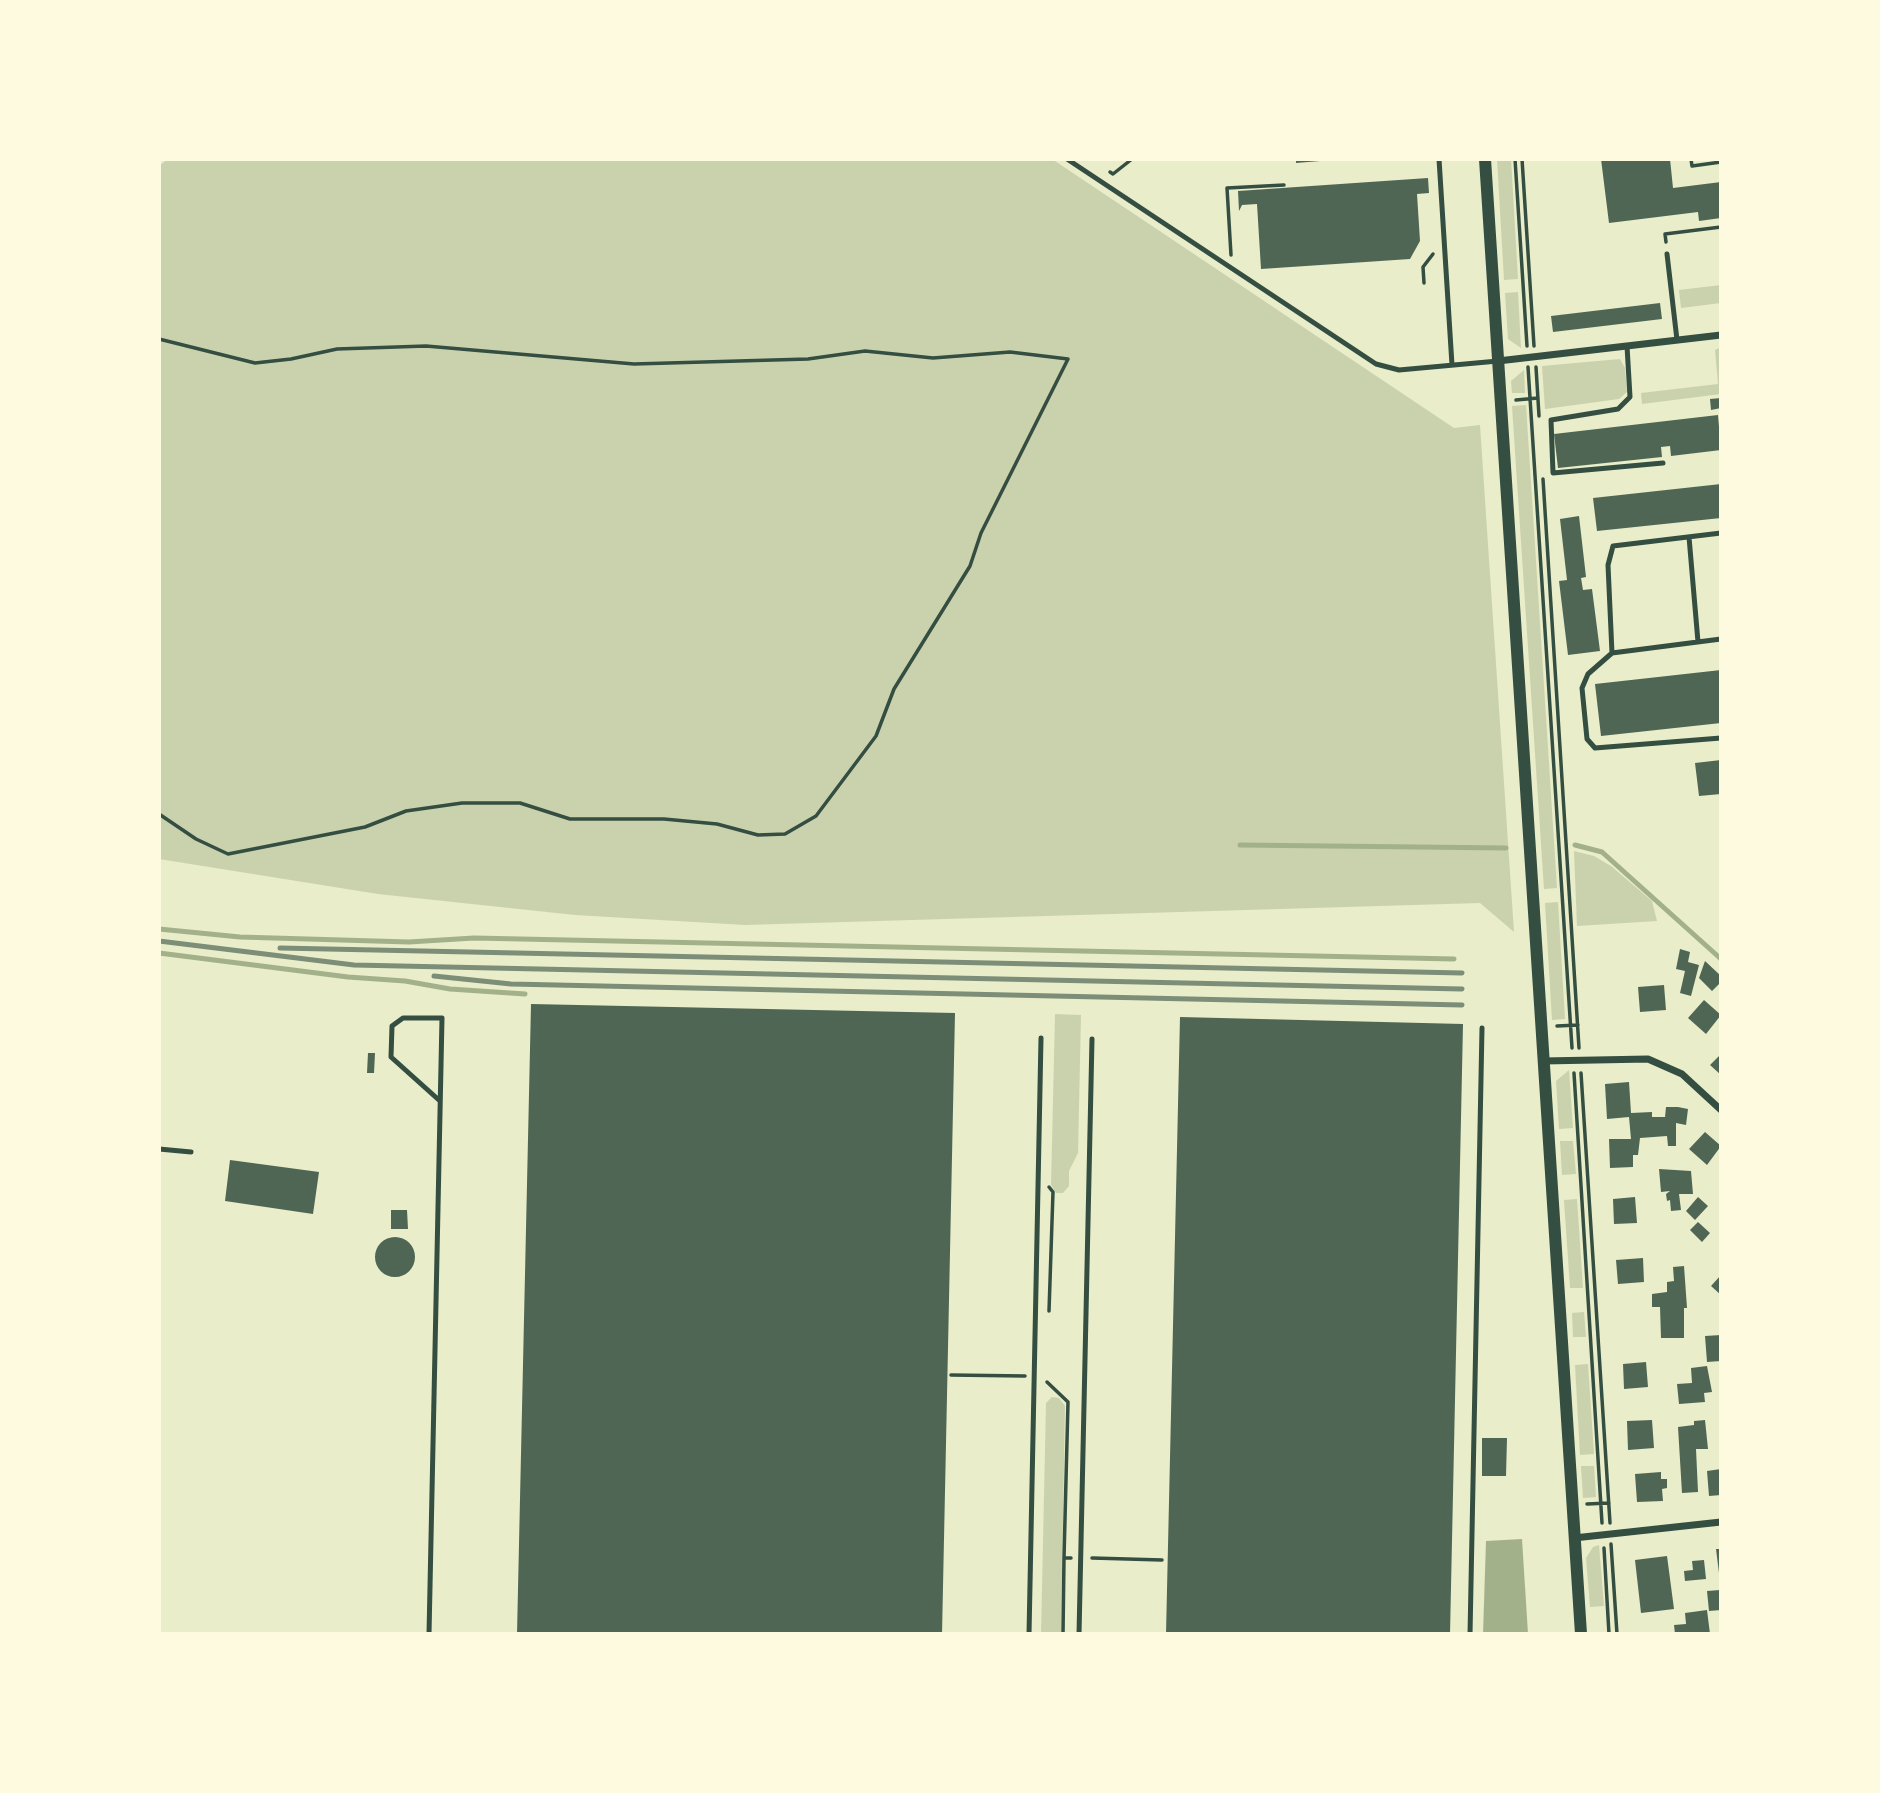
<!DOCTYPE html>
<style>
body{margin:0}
#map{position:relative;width:1880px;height:1793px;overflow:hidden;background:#e9edc9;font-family:"Work Sans",sans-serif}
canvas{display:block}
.frame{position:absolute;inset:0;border:161px solid #fefae0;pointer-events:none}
</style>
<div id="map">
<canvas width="1880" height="1793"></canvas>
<div class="frame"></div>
</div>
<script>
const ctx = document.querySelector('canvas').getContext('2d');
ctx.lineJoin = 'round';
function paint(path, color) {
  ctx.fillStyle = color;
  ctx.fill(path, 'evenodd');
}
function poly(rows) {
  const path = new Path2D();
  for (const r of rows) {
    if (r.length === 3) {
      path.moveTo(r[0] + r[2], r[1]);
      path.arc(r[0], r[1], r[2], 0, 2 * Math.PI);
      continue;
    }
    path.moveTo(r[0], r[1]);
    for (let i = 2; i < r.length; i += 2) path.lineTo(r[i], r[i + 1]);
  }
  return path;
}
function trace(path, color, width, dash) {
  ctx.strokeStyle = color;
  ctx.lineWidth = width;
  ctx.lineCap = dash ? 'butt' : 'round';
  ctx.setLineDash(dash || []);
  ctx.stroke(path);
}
const green = poly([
 [168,159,1052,159,1454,428,1480,425,1514,932,1480,903,745,925,575,915,378,894,159,859,159,166],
 [1497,159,1511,159,1518,279,1504,280],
 [1721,285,1721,303,1681,308,1679,290],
 [1518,292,1521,348,1508,339,1505,293],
 [1721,347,1721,394,1642,404,1641,393,1718,384,1715,350],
 [1620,359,1625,368,1627,392,1619,399,1545,409,1542,366],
 [1524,370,1525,393,1512,393,1511,381],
 [1526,405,1557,888,1544,889,1512,406],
 [1574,851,1594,856,1611,866,1652,901,1657,921,1577,926],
 [1558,902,1565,1019,1552,1020,1545,903],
 [1055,1014,1081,1015,1078,1153,1069,1171,1069,1186,1063,1193,1056,1193,1051,1185],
 [1569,1070,1573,1128,1559,1129,1556,1081],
 [1560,1141,1573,1141,1576,1174,1562,1175],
 [1577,1199,1583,1288,1570,1288,1564,1200],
 [1584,1312,1586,1337,1573,1337,1572,1313],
 [1588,1364,1594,1454,1580,1455,1575,1365],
 [1052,1397,1059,1398,1065,1406,1061,1634,1041,1634,1046,1403],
 [1581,1466,1594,1466,1596,1497,1583,1498],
 [1599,1545,1604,1606,1590,1607,1586,1558,1593,1547]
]);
const water = poly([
 [1522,1539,1528,1634,1483,1634,1486,1541]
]);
const stream = poly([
 [1240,845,1506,848],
 [1575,845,1602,852,1721,959],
 [159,929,240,937,409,942,474,938,1454,959],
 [159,953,348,977,405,981,450,989,525,994]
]);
const building = poly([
 [1296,159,1320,159,1320,161,1296,163],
 [1601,159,1670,159,1673,188,1721,182,1721,218,1699,221,1698,212,1609,223],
 [1428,178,1429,193,1417,194,1420,241,1410,259,1261,269,1257,204,1242,205,1239,211,1238,191],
 [1660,303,1662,319,1553,332,1551,316],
 [1721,398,1721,408,1711,410,1710,399],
 [1718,415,1721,450,1671,456,1670,446,1661,447,1662,457,1558,468,1554,434],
 [1721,484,1721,518,1597,531,1593,498],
 [1579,516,1586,577,1581,578,1583,590,1592,589,1600,651,1568,655,1559,581,1567,580,1560,519],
 [1721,670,1721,723,1601,736,1595,684],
 [1721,760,1721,794,1699,796,1695,763],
 [1680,949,1690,952,1688,962,1699,965,1691,996,1680,993,1685,971,1676,969],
 [1705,961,1721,976,1721,982,1712,991,1699,978],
 [1664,985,1666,1010,1640,1012,1638,987],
 [1704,1000,1721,1015,1706,1034,1688,1018],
 [531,1004,955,1013,942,1634,517,1634],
 [1180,1017,1463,1024,1450,1634,1166,1634],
 [368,1053,375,1053,374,1073,367,1073],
 [1721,1054,1721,1075,1710,1065],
 [1629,1082,1631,1113,1652,1112,1652,1117,1665,1117,1666,1107,1678,1107,1688,1109,1686,1125,1676,1123,1676,1146,1668,1146,1667,1136,1640,1138,1638,1155,1633,1155,1633,1167,1610,1168,1609,1139,1631,1139,1629,1117,1607,1119,1605,1084],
 [1705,1132,1721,1146,1707,1165,1689,1149],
 [230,1160,319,1172,313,1214,225,1201],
 [1659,1169,1691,1171,1693,1194,1679,1194,1681,1210,1671,1211,1670,1200,1667,1201,1666,1194,1670,1191,1661,1192],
 [1635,1197,1637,1223,1614,1224,1613,1199],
 [1698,1197,1708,1206,1695,1220,1686,1211],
 [391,1210,407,1210,408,1229,391,1229],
 [1698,1222,1710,1233,1702,1242,1690,1230],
 [395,1257,20],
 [1643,1258,1644,1282,1618,1284,1616,1260],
 [1684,1266,1687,1308,1684,1308,1684,1338,1661,1338,1660,1307,1652,1307,1652,1294,1667,1292,1667,1282,1674,1281,1673,1267],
 [1721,1275,1721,1295,1711,1286],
 [1721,1335,1721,1361,1707,1362,1705,1336],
 [1646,1362,1648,1387,1624,1389,1623,1364],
 [1707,1366,1712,1392,1704,1393,1705,1402,1679,1404,1677,1384,1692,1383,1691,1368],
 [1652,1420,1654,1448,1628,1450,1627,1421],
 [1705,1420,1708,1449,1696,1449,1698,1492,1682,1493,1678,1427,1694,1425,1694,1421],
 [1482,1438,1507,1438,1506,1476,1482,1476],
 [1721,1469,1721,1495,1709,1496,1707,1471],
 [1661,1472,1661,1479,1667,1479,1667,1488,1662,1489,1663,1501,1637,1502,1635,1474],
 [1716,1549,1721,1549,1721,1573,1719,1573],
 [1667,1556,1674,1609,1641,1613,1635,1560],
 [1704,1560,1706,1579,1685,1581,1684,1571,1693,1570,1692,1561],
 [1720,1590,1721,1610,1709,1611,1707,1591],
 [1707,1610,1710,1634,1675,1634,1674,1625,1686,1624,1685,1613]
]);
const path = poly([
 [1515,159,1527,346],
 [1522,159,1534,346],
 [1691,159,1692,166,1721,162],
 [1110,172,1113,174,1132,159],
 [1666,242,1665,234,1721,227],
 [1231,255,1227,188,1284,185],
 [1424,283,1423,267,1433,254],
 [159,339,255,363,291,359,337,349,426,346,634,364,808,359,865,351,933,358,1010,352,1068,359,981,533,970,566,894,689,876,736,816,816,785,834,758,835,717,824,664,819,570,819,520,803,462,803,406,811,365,827,228,854,196,839,159,814],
 [1528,367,1572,1048],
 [1536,367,1539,416],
 [1516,400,1538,398],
 [1543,479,1579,1048],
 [1557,1026,1578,1025],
 [1574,1073,1602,1523],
 [1581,1073,1610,1523],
 [1049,1187,1053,1192,1049,1311],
 [951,1375,1025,1376],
 [1047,1382,1068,1402,1064,1558,1071,1558],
 [1587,1504,1609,1503],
 [1611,1544,1617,1634],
 [1604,1548,1609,1634],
 [1092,1558,1162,1560],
 [1063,1634,1064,1558]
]);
const service = poly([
 [1067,159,1376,364,1399,370,1498,361],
 [1439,159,1452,365],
 [1667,254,1677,340],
 [1627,346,1630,397,1618,409,1551,420,1553,473,1663,463],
 [1689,537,1698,642],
 [1721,639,1612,653,1588,674,1582,688,1587,739,1595,748,1721,738],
 [1612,653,1608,565,1613,546,1721,533],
 [159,1149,191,1152],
 [429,1634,442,1018,403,1018,392,1026,391,1057,440,1101],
 [1029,1634,1041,1038],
 [1079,1634,1092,1039],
 [1470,1634,1482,1028]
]);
const minor = poly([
 [1498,361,1721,335],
 [1543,1061,1648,1059,1682,1074,1721,1110],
 [1574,1538,1721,1522]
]);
const tertiary = poly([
 [1485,159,1581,1634]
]);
const rail = poly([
 [159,941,354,965,1462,989],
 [280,948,1462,973],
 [434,976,511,984,1462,1005]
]);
paint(green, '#cad2ad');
paint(water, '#a3b18a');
trace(stream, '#a3b18a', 5);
paint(building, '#4f6655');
trace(path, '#344e41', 3.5);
trace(service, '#344e41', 5);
trace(minor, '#344e41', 7);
trace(tertiary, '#344e41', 12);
trace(rail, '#7c8e77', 5);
</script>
